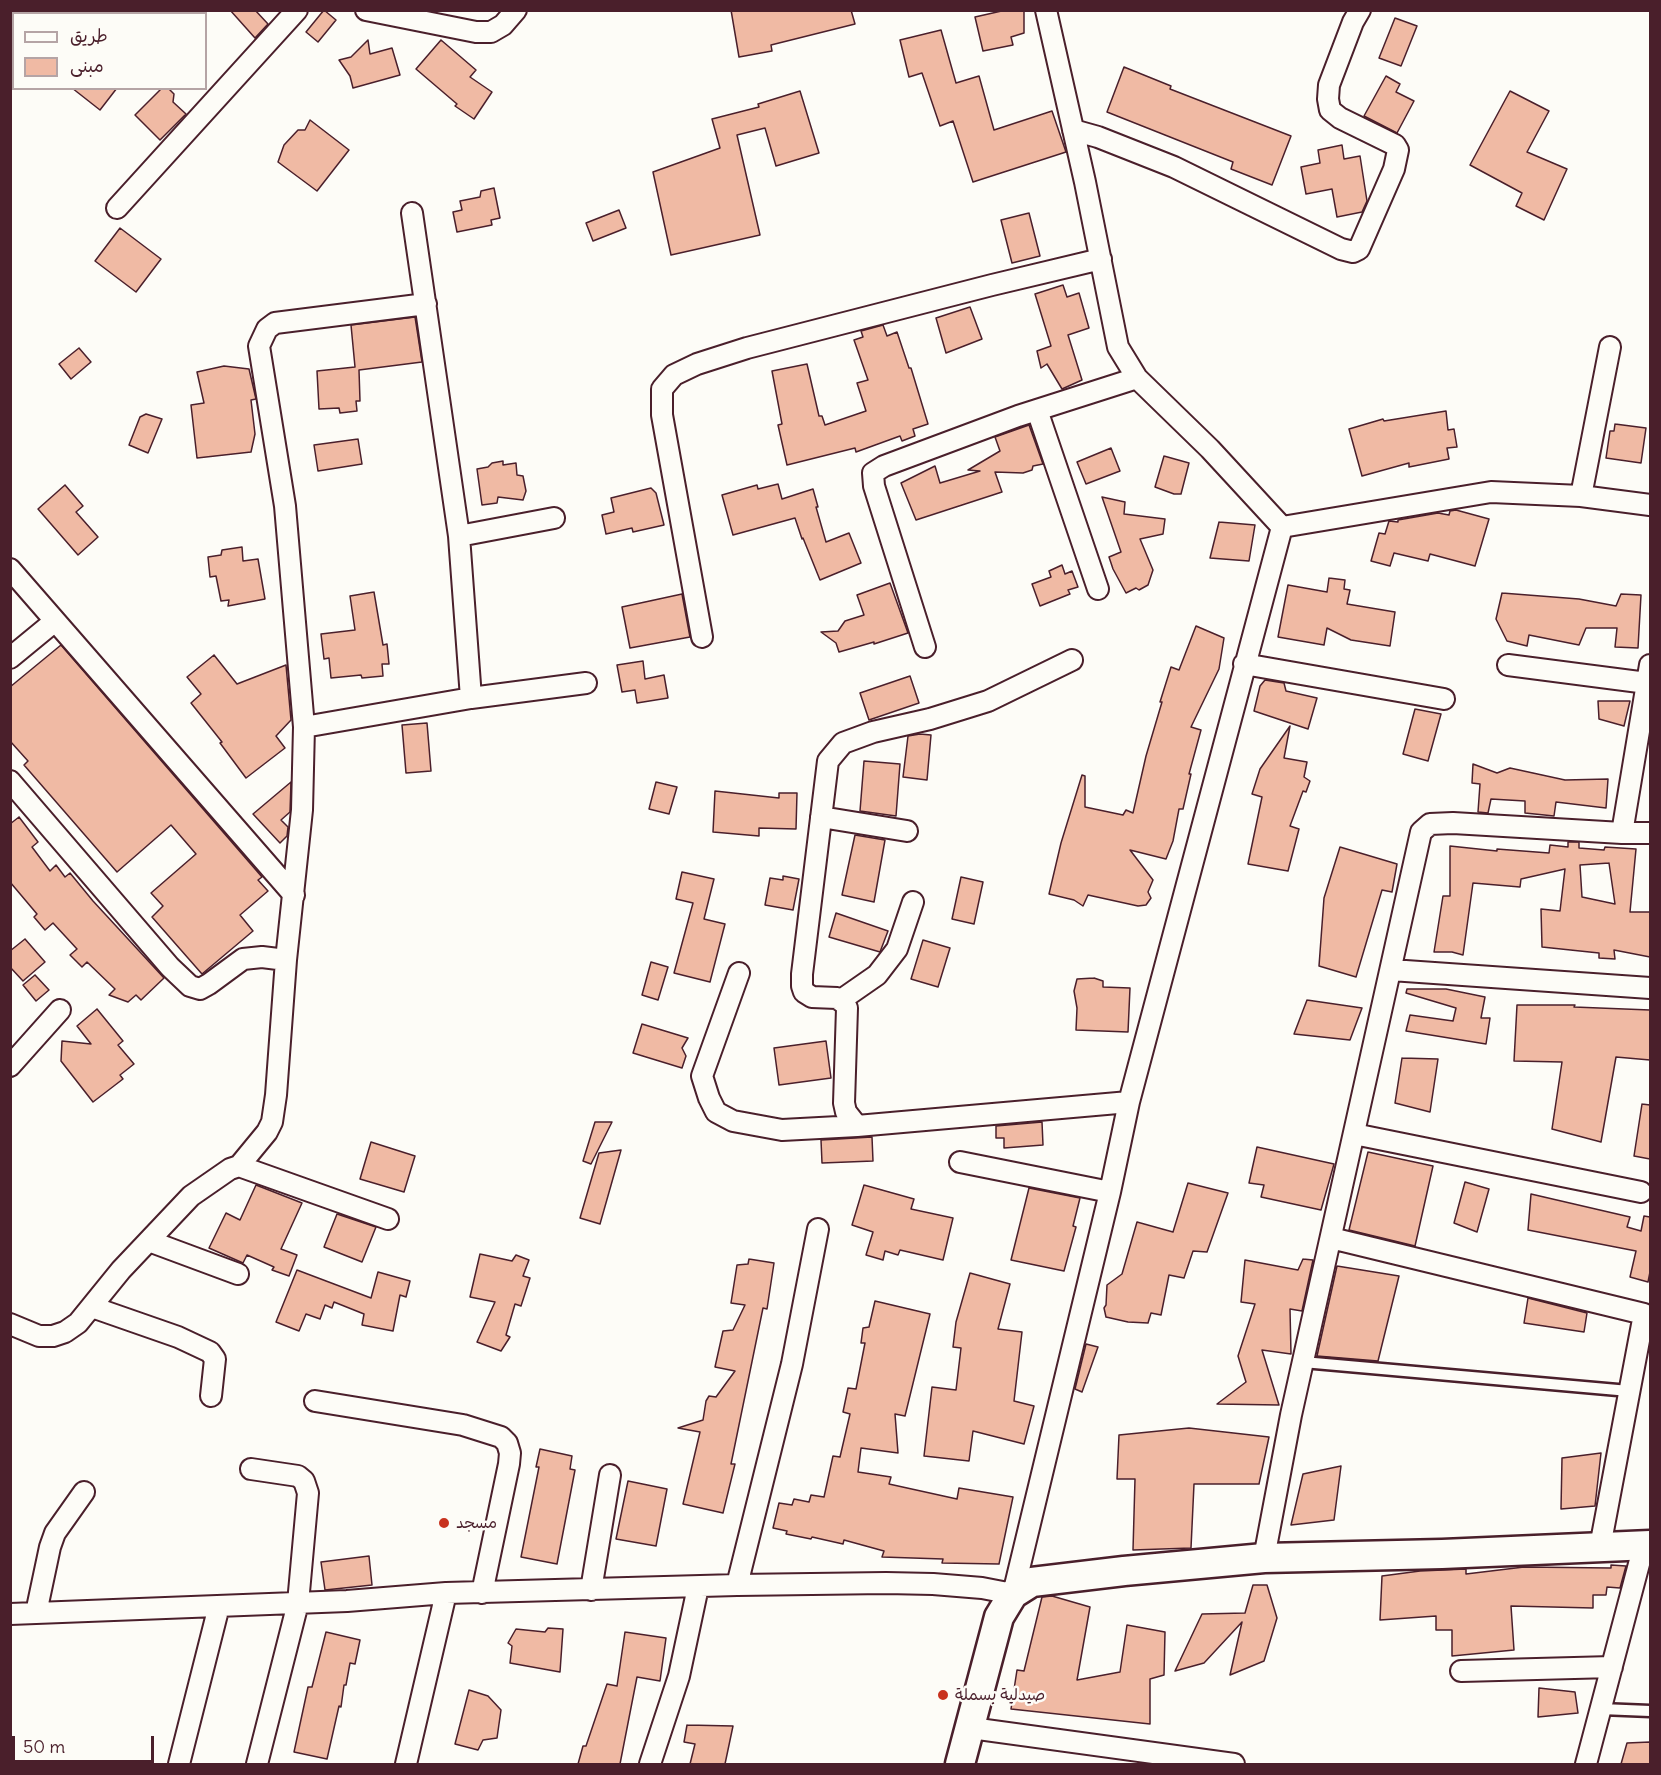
<!DOCTYPE html>
<meta charset="utf-8">
<style>
body{margin:0}
#map{position:relative;width:1661px;height:1775px;overflow:hidden;background:#fdfcf7;font-family:Delius,"Playpen Sans Arabic",sans-serif}
canvas{display:block}
.frame{position:absolute;inset:0;border:12px solid #4a1f2b;pointer-events:none}
.legend{position:absolute;left:12px;top:12px;width:195px;height:78px;box-sizing:border-box;background:#fdfcf7;border:2px solid #b5a4a5;margin:0;padding:8px 10px;list-style:none;font-size:18px;color:#4a1f2b}
.legend li{display:flex;align-items:center;gap:12px;height:30px}
.legend b{width:30px;border:2px solid #b5a4a5}
.scale{position:absolute;left:12px;top:1736px;width:142px;height:27px;box-sizing:border-box;border:3px solid #4a1f2b;border-top:0;padding-left:8px;font-size:18px;line-height:21px;white-space:nowrap;color:#4a1f2b;-webkit-text-stroke:4px #fdfcf7;paint-order:stroke}
</style>
<div id="map">
<canvas width="1661" height="1775"></canvas>
<div class="frame"></div>
<ul class="legend">
<li><b style="height:8px;background:#fdfcf7"></b>طريق</li>
<li><b style="height:16px;background:#f0baa4"></b>مبنى</li>
</ul>
<div class="scale">50 m</div>
</div>
<script>
const ctx = document.querySelector('canvas').getContext('2d');
ctx.lineJoin = 'round';
function paint(path, color) {
  ctx.fillStyle = color;
  ctx.fill(path, 'evenodd');
}
function poly(rows) {
  const path = new Path2D();
  for (const r of rows) {
    path.moveTo(r[0], r[1]);
    for (let i = 2; i < r.length; i += 2) path.lineTo(r[i], r[i + 1]);
  }
  return path;
}
function trace(path, color, width, dash) {
  ctx.strokeStyle = color;
  ctx.lineWidth = width;
  ctx.lineCap = dash ? 'butt' : 'round';
  ctx.setLineDash(dash || []);
  ctx.stroke(path);
}
function drawText(font, color, halo, rows, align = 'center') {
  ctx.font = font + ' Delius,"Playpen Sans Arabic",sans-serif';
  ctx.lineWidth = 5;
  ctx.setLineDash([]);
  ctx.textBaseline = 'middle';
  ctx.strokeStyle = halo;
  ctx.fillStyle = color;
  for (const [text, x, y, turn = 0] of rows) {
    ctx.save();
    ctx.translate(x, y);
    ctx.rotate((+turn || 0) * Math.PI / 180);
    ctx.textAlign = isNaN(turn) ? turn : align;
    if (halo) ctx.strokeText(text, 0, 0);
    ctx.fillText(text, 0, 0);
    ctx.restore();
  }
}
const building = poly([
 [230,10,255,10,268,24,255,38,230,10],
 [324,10,336,20,318,42,306,32,324,10],
 [731,10,851,10,855,24,771,45,772,51,739,57,731,10],
 [1006,10,1024,10,1024,33,1011,37,1013,45,983,51,975,17,1006,10],
 [1395,18,1417,26,1401,66,1379,58,1395,18],
 [941,30,956,83,979,76,994,130,1052,111,1066,152,973,182,953,121,940,126,922,73,909,77,900,40,941,30],
 [368,40,370,54,392,48,400,75,353,88,350,76,339,60,351,57,368,40],
 [441,40,476,70,470,77,492,92,474,119,455,106,457,104,416,69,441,40],
 [1124,67,1171,86,1170,89,1291,136,1272,185,1231,169,1233,162,1107,112,1124,67],
 [1386,76,1400,84,1396,92,1414,101,1397,133,1364,116,1386,76],
 [72,88,117,88,100,110,72,88],
 [162,88,168,88,174,94,173,102,186,114,160,140,135,115,162,88],
 [800,91,819,153,776,166,765,128,737,135,760,235,671,255,653,172,720,148,712,119,759,107,758,104,800,91],
 [1510,91,1549,111,1527,152,1567,169,1544,220,1516,206,1522,193,1470,165,1510,91],
 [310,120,349,150,317,191,278,162,284,145,298,130,305,130,310,120],
 [1342,145,1344,159,1360,156,1367,201,1362,212,1337,217,1332,189,1306,194,1301,167,1320,163,1318,150,1342,145],
 [494,188,500,218,491,220,492,225,457,232,453,212,462,210,460,201,480,197,481,191,494,188],
 [619,210,626,228,593,241,586,223,619,210],
 [1029,213,1040,256,1012,263,1001,220,1029,213],
 [120,228,161,259,136,292,95,261,120,228],
 [1063,285,1067,297,1079,293,1089,328,1068,335,1082,380,1062,389,1047,364,1041,368,1037,351,1051,346,1035,294,1063,285],
 [970,307,982,339,946,353,936,318,970,307],
 [415,317,422,362,359,370,360,401,356,401,357,411,340,413,339,408,319,409,317,371,355,367,351,325,415,317],
 [883,325,887,336,897,332,909,368,911,368,928,424,913,429,915,436,902,441,900,436,856,452,855,448,787,465,778,425,782,424,772,371,807,364,819,416,822,416,825,425,866,411,857,383,868,380,854,340,863,337,861,331,883,325],
 [79,348,91,362,71,379,59,364,79,348],
 [224,366,249,369,256,399,251,400,255,434,251,452,197,458,191,405,204,403,197,372,224,366],
 [1446,411,1448,430,1454,429,1457,447,1447,448,1449,459,1409,467,1409,463,1362,476,1349,429,1383,419,1384,421,1446,411],
 [146,414,162,419,148,453,129,445,140,417,146,414],
 [1615,424,1646,428,1641,463,1606,458,1610,431,1614,431,1615,424],
 [1029,425,1043,464,1033,466,1032,470,1023,473,995,472,1002,492,916,520,901,483,935,466,940,483,980,471,968,470,1000,451,995,437,1029,425],
 [358,439,362,464,318,471,314,445,358,439],
 [1111,448,1120,471,1086,484,1077,462,1111,448],
 [1164,456,1189,463,1181,494,1174,494,1155,487,1164,456],
 [503,461,503,465,516,463,517,475,523,476,526,491,523,500,498,497,497,503,482,505,477,469,488,467,492,463,503,461],
 [778,484,782,499,813,489,818,507,816,507,826,542,849,533,861,563,820,580,803,538,802,539,795,518,733,535,722,495,757,485,758,489,778,484],
 [65,485,83,506,76,512,98,537,78,555,38,509,65,485],
 [651,488,656,493,664,525,633,532,632,528,606,534,602,515,614,512,611,498,651,488],
 [1102,497,1125,502,1124,514,1165,519,1163,534,1140,539,1153,570,1148,585,1139,590,1136,588,1126,593,1113,569,1109,557,1121,552,1102,497],
 [1456,510,1489,519,1475,566,1430,554,1428,561,1394,553,1390,566,1371,561,1379,533,1385,534,1389,521,1398,522,1398,520,1438,513,1449,515,1450,511,1456,510],
 [1219,522,1255,525,1249,561,1210,558,1219,522],
 [242,547,243,561,258,559,265,599,228,606,229,600,221,601,216,576,210,577,208,557,221,555,222,550,242,547],
 [1062,565,1065,574,1072,571,1078,587,1068,590,1070,594,1040,606,1032,584,1051,577,1049,571,1062,565],
 [1329,578,1345,580,1344,589,1350,590,1347,604,1395,612,1390,646,1351,640,1327,628,1324,645,1278,637,1288,585,1327,592,1329,578],
 [890,583,908,633,874,644,874,642,839,652,836,643,821,632,838,631,845,621,864,615,857,595,890,583],
 [374,592,383,645,387,644,389,664,382,664,383,676,362,678,361,675,331,678,329,658,324,659,321,634,355,630,350,596,374,592],
 [1502,593,1579,599,1616,606,1621,594,1641,595,1638,648,1615,647,1617,628,1586,628,1579,645,1529,635,1527,646,1507,641,1496,619,1502,593],
 [682,594,690,637,630,648,622,607,682,594],
 [1196,626,1224,638,1219,669,1191,727,1201,730,1189,774,1191,774,1183,809,1179,809,1173,841,1166,859,1130,850,1153,880,1148,892,1151,898,1146,905,1138,906,1088,895,1083,906,1074,900,1049,894,1061,843,1082,775,1085,776,1085,807,1123,815,1126,810,1133,813,1146,756,1162,702,1160,702,1171,667,1179,670,1196,626],
 [61,645,262,877,258,880,268,891,240,915,253,931,202,974,152,917,163,906,151,893,196,854,171,825,117,872,24,765,28,761,10,741,10,687,61,645],
 [214,655,237,684,286,665,291,720,276,736,285,748,246,778,220,743,222,742,191,703,201,694,187,677,214,655],
 [643,661,645,679,664,675,668,698,637,703,635,690,622,692,617,665,643,661],
 [910,676,919,703,869,720,860,693,910,676],
 [1265,680,1284,683,1286,691,1317,698,1308,729,1254,711,1260,686,1265,680],
 [1598,701,1630,701,1624,726,1599,719,1598,701],
 [1415,709,1441,714,1428,761,1403,754,1415,709],
 [427,723,431,771,406,773,402,725,427,723],
 [1290,726,1284,758,1307,762,1304,777,1310,781,1306,792,1303,791,1290,826,1299,829,1288,871,1248,864,1262,797,1252,794,1260,769,1290,726],
 [920,734,931,735,927,780,903,777,908,736,920,734],
 [864,761,900,764,896,816,860,811,864,761],
 [1473,764,1497,773,1510,768,1565,780,1608,779,1606,808,1556,802,1554,816,1525,813,1525,801,1491,799,1488,813,1478,812,1480,784,1472,783,1473,764],
 [291,782,290,812,281,820,288,827,287,836,280,843,253,814,291,782],
 [656,782,677,787,669,814,649,809,656,782],
 [715,791,779,798,779,793,797,793,796,829,759,828,759,836,713,832,715,791],
 [19,817,38,842,32,847,50,871,56,865,65,877,70,873,93,901,164,978,141,1000,136,995,128,1002,109,995,115,989,87,962,82,967,70,955,77,949,53,923,45,930,34,917,37,914,10,882,10,824,19,817],
 [855,835,885,840,874,902,842,895,855,835],
 [1568,842,1579,842,1579,848,1604,850,1605,847,1636,849,1630,912,1650,912,1650,957,1614,950,1615,959,1599,958,1599,953,1542,947,1541,909,1560,911,1565,869,1521,879,1520,887,1473,883,1463,955,1452,952,1434,952,1443,896,1450,896,1450,846,1497,851,1497,849,1549,853,1550,845,1568,847,1568,842],
 [1609,863,1615,904,1582,897,1580,865,1609,863],
 [1340,847,1397,864,1392,892,1382,890,1356,977,1319,966,1324,898,1340,847],
 [682,872,714,879,704,919,725,924,710,982,674,973,693,903,676,899,682,872],
 [783,876,799,879,793,910,765,905,770,878,783,880,783,876],
 [961,877,983,882,974,924,952,919,961,877],
 [836,913,888,931,880,952,829,937,836,913],
 [25,939,45,962,23,981,10,967,10,951,25,939],
 [923,940,950,948,938,987,911,979,923,940],
 [651,962,668,967,658,1000,642,995,651,962],
 [35,975,49,990,36,1001,23,985,35,975],
 [1094,978,1103,981,1103,987,1130,988,1128,1032,1076,1030,1077,1008,1074,991,1077,979,1094,978],
 [1407,989,1446,989,1485,997,1481,1018,1490,1018,1486,1044,1406,1031,1410,1015,1453,1021,1456,1008,1406,993,1407,989],
 [1307,1000,1362,1008,1350,1040,1294,1034,1307,1000],
 [1517,1005,1575,1005,1574,1007,1650,1010,1650,1060,1616,1057,1601,1142,1552,1129,1562,1062,1514,1061,1517,1005],
 [97,1009,123,1041,118,1045,134,1064,120,1075,123,1079,93,1102,61,1061,62,1041,91,1044,77,1026,97,1009],
 [642,1024,688,1038,682,1048,686,1056,682,1068,633,1053,642,1024],
 [826,1041,831,1078,779,1085,774,1048,826,1041],
 [1402,1058,1438,1059,1430,1112,1395,1103,1402,1058],
 [1642,1104,1650,1105,1650,1159,1634,1156,1642,1104],
 [595,1122,612,1122,591,1164,583,1161,595,1122],
 [1042,1122,1043,1145,1004,1148,1004,1138,996,1138,996,1126,1042,1122],
 [872,1137,873,1161,822,1163,821,1140,872,1137],
 [371,1142,415,1156,404,1192,360,1179,371,1142],
 [1257,1147,1334,1164,1321,1210,1261,1197,1264,1185,1249,1183,1257,1147],
 [621,1150,600,1224,580,1218,599,1153,621,1150],
 [1368,1152,1433,1166,1415,1246,1349,1230,1368,1152],
 [1465,1182,1489,1189,1477,1232,1454,1223,1465,1182],
 [1188,1183,1228,1193,1207,1252,1193,1251,1184,1278,1169,1275,1161,1315,1151,1313,1148,1323,1128,1322,1106,1317,1104,1308,1106,1305,1107,1285,1122,1274,1137,1222,1173,1232,1188,1183],
 [256,1185,302,1203,281,1249,297,1255,289,1276,272,1270,274,1267,247,1255,243,1263,209,1248,226,1213,240,1220,256,1185],
 [864,1185,914,1199,911,1209,953,1218,943,1260,900,1250,898,1255,885,1251,883,1260,866,1255,873,1232,852,1225,864,1185],
 [1029,1188,1080,1198,1073,1226,1076,1227,1064,1271,1011,1260,1029,1188],
 [1531,1194,1630,1217,1627,1227,1641,1231,1644,1216,1650,1217,1650,1272,1648,1282,1630,1277,1636,1251,1528,1230,1531,1194],
 [337,1214,376,1227,362,1262,324,1247,337,1214],
 [480,1254,512,1261,516,1255,529,1260,523,1276,530,1278,521,1306,515,1304,506,1335,510,1337,501,1351,477,1342,495,1302,470,1297,480,1254],
 [749,1259,774,1263,767,1309,763,1308,731,1464,735,1464,723,1513,683,1504,700,1432,678,1428,703,1420,706,1401,709,1396,716,1397,735,1371,715,1367,723,1331,733,1330,745,1305,731,1303,737,1265,748,1264,749,1259],
 [1303,1259,1313,1260,1302,1311,1290,1309,1291,1354,1262,1350,1279,1405,1217,1404,1246,1382,1238,1356,1255,1304,1241,1302,1245,1260,1298,1270,1303,1259],
 [1337,1266,1399,1276,1378,1361,1317,1356,1337,1266],
 [297,1270,371,1298,378,1272,410,1281,406,1297,400,1295,393,1331,362,1325,364,1314,334,1302,332,1308,325,1305,320,1319,306,1314,299,1331,276,1322,297,1270],
 [970,1273,1010,1284,998,1329,1022,1332,1014,1401,1034,1406,1024,1444,973,1431,969,1461,924,1456,932,1387,956,1390,961,1348,953,1347,956,1322,970,1273],
 [1528,1298,1587,1313,1584,1332,1524,1323,1528,1298],
 [875,1301,930,1314,905,1416,895,1414,898,1453,861,1448,858,1472,891,1477,889,1484,957,1499,959,1488,1013,1497,999,1564,942,1563,943,1559,882,1557,884,1551,844,1540,843,1544,812,1537,811,1539,786,1534,787,1531,773,1528,779,1503,792,1505,794,1499,809,1502,811,1495,824,1497,833,1456,840,1457,850,1414,843,1412,848,1388,856,1389,865,1343,861,1343,863,1328,869,1327,875,1301],
 [1086,1344,1098,1347,1082,1392,1075,1389,1086,1344],
 [1189,1428,1269,1437,1259,1484,1194,1484,1191,1548,1133,1550,1135,1479,1117,1479,1119,1435,1189,1428],
 [540,1449,572,1456,570,1469,575,1470,557,1564,521,1557,539,1467,536,1467,540,1449],
 [1601,1453,1595,1506,1561,1509,1562,1458,1601,1453],
 [1341,1466,1334,1520,1291,1525,1303,1474,1341,1466],
 [628,1481,667,1489,656,1546,616,1539,628,1481],
 [369,1556,372,1585,325,1590,321,1562,369,1556],
 [1611,1565,1626,1566,1620,1588,1607,1587,1606,1595,1593,1595,1593,1608,1511,1606,1514,1650,1452,1656,1452,1630,1436,1630,1436,1616,1380,1620,1382,1576,1420,1571,1466,1569,1466,1574,1524,1567,1611,1568,1611,1565],
 [1253,1585,1267,1585,1277,1618,1264,1661,1230,1675,1242,1622,1204,1663,1175,1671,1202,1614,1245,1613,1253,1585],
 [1052,1596,1090,1607,1077,1680,1120,1672,1127,1625,1165,1632,1164,1675,1150,1679,1150,1724,1011,1709,1017,1670,1024,1671,1042,1597,1052,1596],
 [548,1628,563,1629,560,1672,510,1663,512,1646,508,1643,516,1629,545,1632,548,1628],
 [326,1632,360,1640,355,1664,350,1663,346,1685,344,1685,341,1707,339,1706,327,1759,294,1752,308,1687,312,1687,326,1632],
 [625,1632,666,1638,660,1681,637,1677,620,1764,578,1764,583,1746,586,1746,607,1684,617,1686,625,1632],
 [1539,1688,1575,1692,1578,1713,1538,1717,1539,1688],
 [469,1690,488,1696,501,1710,497,1738,483,1740,478,1750,455,1744,469,1690],
 [687,1725,733,1726,725,1764,690,1764,695,1744,684,1742,687,1725],
 [1650,1742,1650,1764,1621,1764,1627,1743,1650,1742]
]);
const lane = poly([
 [1303,1362,1629,1391],
 [1601,1709,1650,1711]
]);
const street = poly([
 [366,10,476,32,491,32,503,25,516,10],
 [1046,10,1085,182,1118,347,1137,378,1210,449,1282,527,1491,492,1581,496,1650,505],
 [1073,130,1098,137,1174,167,1341,249,1353,252,1359,249,1394,169,1398,150,1395,145,1340,118,1330,110,1328,99,1329,85,1353,22,1360,10],
 [117,208,297,10],
 [412,213,459,536,471,698],
 [1037,410,1098,589],
 [1581,496,1610,347],
 [459,536,554,518],
 [10,569,294,895],
 [702,637,662,415,662,389,674,375,697,364,747,348,992,285,1101,259],
 [925,647,874,486,873,473,884,466,1018,416,1137,378],
 [10,658,55,621],
 [1072,660,988,701,930,719,873,732,843,743,828,761,802,974,802,986,804,992,812,997,837,998,845,1004,847,1008,844,1103,846,1112,857,1126,1129,1102],
 [1244,664,1444,699],
 [1508,665,1647,683],
 [304,727,471,698,586,683],
 [10,781,170,967,190,986,200,989,209,984,243,959,262,957,286,960],
 [821,817,907,831],
 [1622,833,1650,833],
 [1391,970,1650,988],
 [739,973,702,1076,709,1098,716,1112,733,1121,782,1130,857,1126],
 [841,1000,877,975,897,949,913,902],
 [10,1066,60,1010],
 [1354,1134,1641,1192],
 [960,1162,1110,1192],
 [239,1166,388,1219],
 [1331,1238,1644,1314,1600,1547],
 [149,1241,238,1274],
 [92,1307,178,1337,210,1352,215,1359,211,1396],
 [10,1324,39,1336,53,1336,65,1332,78,1323,121,1270,191,1196,230,1169,239,1166,267,1132,272,1122,276,1095,286,960,302,810,304,727,285,506,259,346,267,329,275,323,426,304],
 [315,1401,463,1425,501,1437,507,1443,510,1453,509,1464,482,1593],
 [251,1469,298,1476,304,1481,308,1493,298,1603,257,1764],
 [1264,1558,1291,1415,1421,832,1430,824,1453,823,1622,833,1650,665],
 [737,1585,792,1364,818,1229],
 [591,1590,610,1475],
 [36,1613,50,1547,55,1533,84,1492],
 [10,1614,347,1601,446,1593,737,1585,886,1583,933,1584,982,1588,1013,1594,1110,1192,1129,1102,1282,527],
 [1461,1671,1612,1667],
 [971,1728,1234,1764],
 [179,1764,219,1606],
 [406,1764,446,1593],
 [650,1764,679,1676,698,1587],
 [1586,1764,1644,1545]
]);
const secondary = poly([
 [960,1764,999,1617,1013,1594,1032,1582,1124,1571,1264,1558,1442,1554,1650,1545]
]);
const markers = [
 [444,1523,6,"#c8321e"],
 [943,1695,6,"#c8321e"]
];
const poiNames = [
 ["مسجد",456,1523],
 ["صيدلية بسملة",955,1695]
];
paint(building, '#f0baa4');
trace(building, '#4a1f2b', 1.5);
trace(lane, '#4a1f2b', 15);
trace(street, '#4a1f2b', 24);
trace(secondary, '#4a1f2b', 33);
trace(lane, '#fdfcf7', 10);
trace(street, '#fdfcf7', 20);
trace(secondary, '#fdfcf7', 28);
for (const [x, y, r, color] of markers) {
  const dot = new Path2D();
  dot.arc(x, y, r, 0, 2 * Math.PI);
  ctx.fillStyle = color;
  ctx.fill(dot);
  trace(dot, '#fdfcf7', 2);
}
drawText('16px', '#4a1f2b', '#fdfcf7', poiNames, 'left');
</script>
